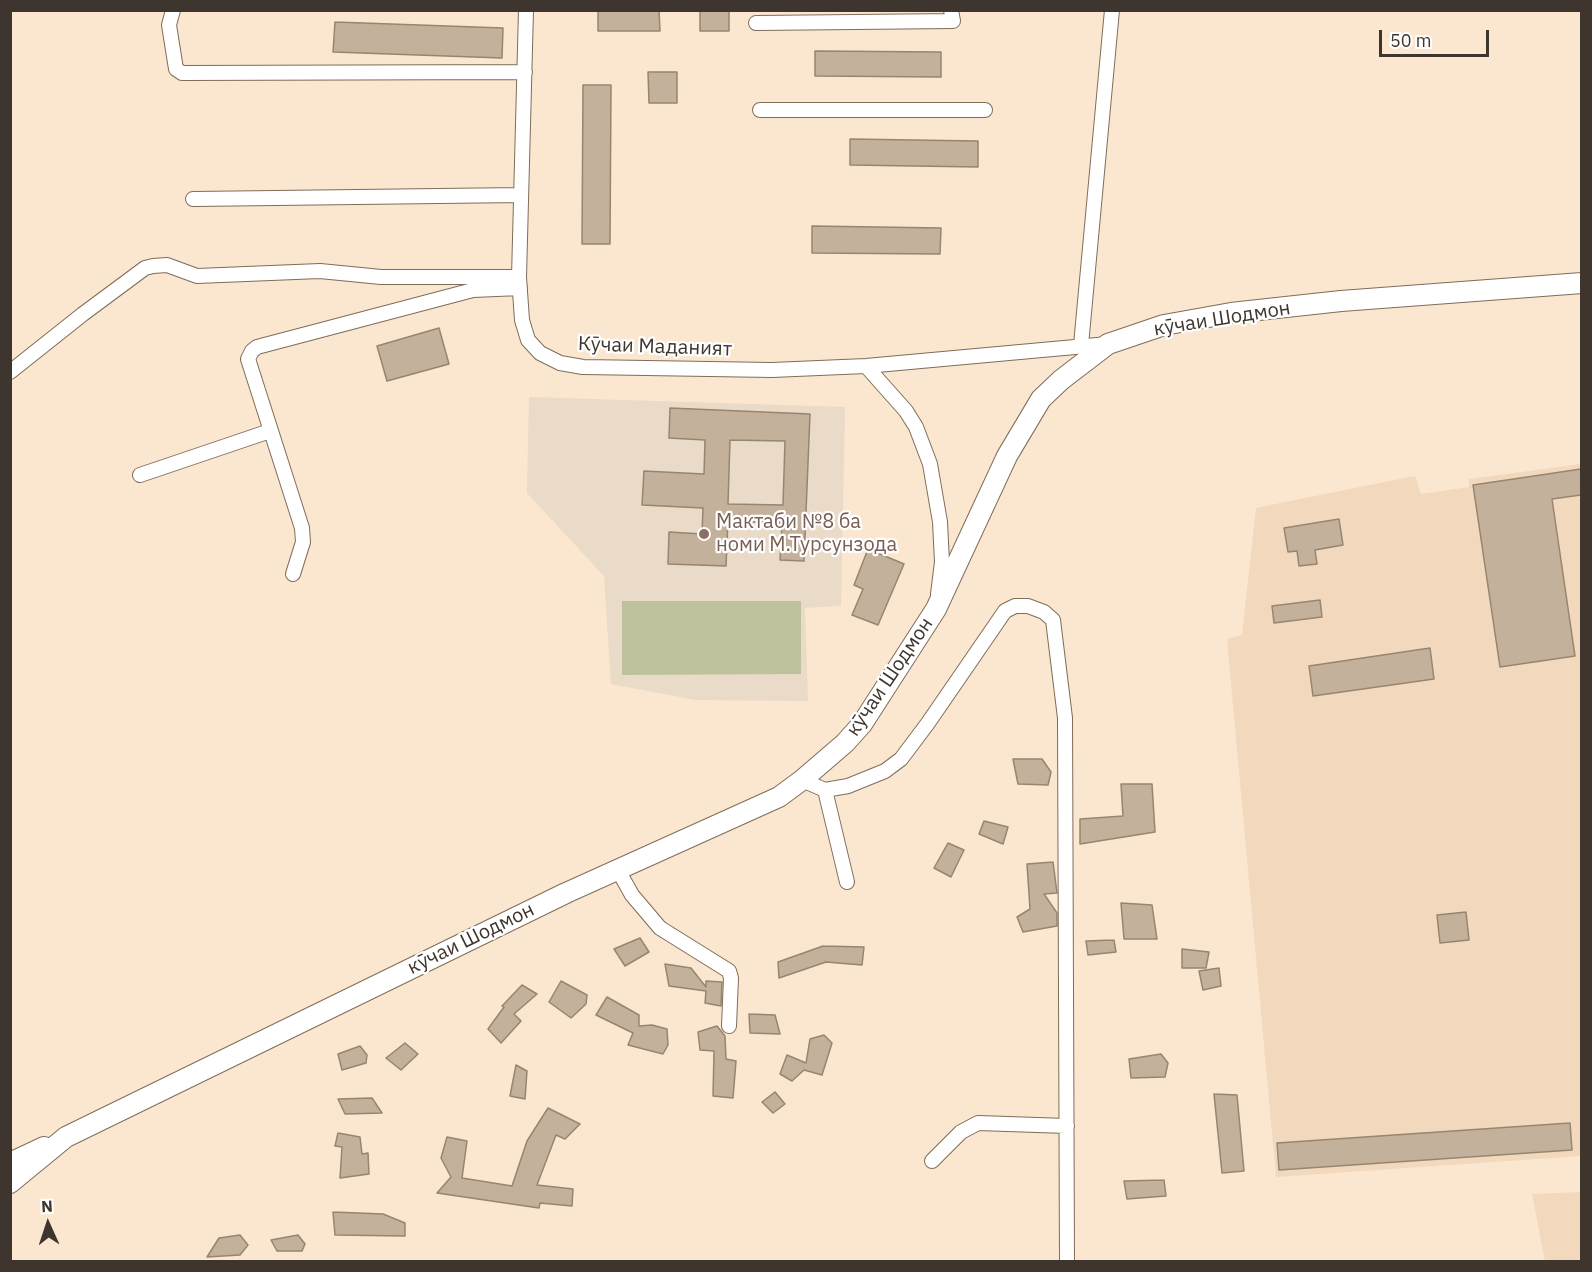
<!DOCTYPE html>
<meta charset="utf-8">
<style>
body{margin:0}
#map{position:relative;width:1592px;height:1272px;overflow:hidden;background:#fbe6cf;font-family:"IBM Plex Sans",sans-serif}
canvas{display:block}
.frame{position:absolute;inset:0;border:12px solid #3e362e;pointer-events:none}
.north{position:absolute;left:18px;top:1194px;width:60px;height:60px;-webkit-text-stroke:4px #fff;paint-order:stroke;rotate:357deg;font-size:16px;font-weight:700;line-height:24px;text-align:center;color:#3e362e}
.north::after{content:'';display:block;margin:auto;width:21px;height:27px;background:#3e362e;clip-path:polygon(50% 0,100% 100%,50% 72%,0 100%)}
.scale{position:absolute;left:1379px;top:30px;width:110px;height:27px;box-sizing:border-box;border:3px solid #3e362e;border-top:0;padding-left:8px;font-size:18px;line-height:21px;white-space:nowrap;color:#3e362e;-webkit-text-stroke:4px #fff;paint-order:stroke}
</style>
<div id="map">
<canvas width="1592" height="1272"></canvas>
<div class="frame"></div>
<div class="north">N</div>
<div class="scale">50 m</div>
</div>
<script>
const ctx = document.querySelector('canvas').getContext('2d');
ctx.lineJoin = 'round';
function paint(path, color) {
  ctx.fillStyle = color;
  ctx.fill(path, 'evenodd');
}
function poly(rows) {
  const path = new Path2D();
  for (const r of rows) {
    path.moveTo(r[0], r[1]);
    for (let i = 2; i < r.length; i += 2) path.lineTo(r[i], r[i + 1]);
  }
  return path;
}
function trace(path, color, width, dash) {
  ctx.strokeStyle = color;
  ctx.lineWidth = width;
  ctx.lineCap = dash ? 'butt' : 'round';
  ctx.setLineDash(dash || []);
  ctx.stroke(path);
}
function drawText(font, color, halo, rows, align = 'center') {
  ctx.font = font + ' "IBM Plex Sans",sans-serif';
  ctx.lineWidth = 4.5;
  ctx.setLineDash([]);
  ctx.textBaseline = 'middle';
  ctx.strokeStyle = halo;
  ctx.fillStyle = color;
  for (const [text, x, y, turn = 0] of rows) {
    ctx.save();
    ctx.translate(x, y);
    ctx.rotate((+turn || 0) * Math.PI / 180);
    ctx.textAlign = isNaN(turn) ? turn : align;
    if (halo) ctx.strokeText(text, 0, 0);
    ctx.fillText(text, 0, 0);
    ctx.restore();
  }
}
const built = poly([
 [1581,464,1581,1156,1276,1177,1227,639,1242,635,1256,508,1415,476,1421,494,1469,487,1469,479],
 [1581,1192,1581,1261,1545,1261,1532,1194]
]);
const education = poly([
 [529,397,845,407,841,606,805,608,808,701,696,700,611,684,604,576,527,493]
]);
const green = poly([
 [622,601,801,601,801,674,622,675]
]);
const building = poly([
 [598,10,659,10,660,31,598,31,598,10],
 [700,10,729,10,729,31,700,31,700,10],
 [335,22,503,28,502,58,333,52,335,22],
 [815,51,941,52,941,77,815,76,815,51],
 [648,72,677,72,677,103,649,103,648,72],
 [583,85,611,85,610,244,582,244,583,85],
 [850,139,978,141,978,167,850,165,850,139],
 [812,226,941,228,940,254,812,253,812,226],
 [439,328,449,364,387,381,377,346,439,328],
 [670,408,810,414,804,561,780,560,782,523,728,521,726,566,668,564,669,532,702,534,703,508,642,505,644,471,704,474,705,440,669,438,670,408],
 [730,440,785,441,783,505,728,504,730,440],
 [1581,469,1581,495,1552,499,1575,656,1500,667,1473,485,1581,469],
 [1339,519,1343,545,1315,550,1317,564,1299,566,1297,551,1288,552,1284,528,1339,519],
 [868,549,904,564,878,625,852,615,863,589,854,585,868,549],
 [1320,600,1322,617,1274,623,1272,606,1320,600],
 [1430,648,1434,679,1313,696,1309,666,1430,648],
 [1013,759,1042,759,1051,772,1048,785,1018,784,1013,759],
 [1121,784,1152,784,1155,832,1080,844,1080,819,1123,816,1121,784],
 [984,821,1008,827,1003,844,979,834,984,821],
 [948,843,964,850,951,877,934,868,948,843],
 [1053,862,1057,893,1044,894,1057,913,1057,926,1023,932,1017,917,1030,909,1027,864,1053,862],
 [1121,903,1152,905,1157,939,1124,939,1121,903],
 [1466,912,1469,940,1440,943,1437,915,1466,912],
 [640,938,649,952,625,966,614,949,640,938],
 [1114,940,1116,952,1088,955,1086,941,1114,940],
 [823,946,864,947,862,965,826,962,779,978,778,962,823,946],
 [1182,949,1209,952,1206,968,1182,968,1182,949],
 [665,964,691,968,706,987,706,981,722,982,721,1006,705,1003,706,991,669,986,665,964],
 [1219,968,1221,986,1203,990,1199,971,1219,968],
 [561,981,587,995,586,1004,571,1018,549,1002,561,981],
 [522,985,537,994,514,1014,521,1021,501,1043,488,1029,504,1007,502,1006,522,985],
 [607,997,639,1015,639,1026,652,1025,667,1029,668,1045,663,1054,628,1045,633,1033,596,1015,607,997],
 [749,1014,775,1015,780,1034,750,1033,749,1014],
 [717,1026,725,1036,726,1059,736,1061,733,1098,713,1096,714,1051,700,1050,698,1032,717,1026],
 [824,1035,832,1043,822,1075,804,1070,792,1081,780,1074,787,1055,806,1063,810,1039,824,1035],
 [405,1043,418,1054,401,1070,386,1058,405,1043],
 [360,1046,367,1055,366,1063,342,1070,338,1054,360,1046],
 [1161,1054,1168,1063,1165,1077,1131,1078,1129,1059,1161,1054],
 [516,1065,527,1071,525,1099,510,1096,516,1065],
 [775,1092,785,1104,773,1113,762,1102,775,1092],
 [1214,1094,1237,1095,1244,1171,1222,1173,1214,1094],
 [372,1098,382,1113,345,1114,338,1099,372,1098],
 [548,1108,580,1124,565,1139,556,1135,537,1185,573,1189,572,1206,540,1203,539,1208,437,1193,451,1177,441,1158,447,1137,467,1141,462,1178,512,1186,527,1141,548,1108],
 [1570,1123,1572,1150,1279,1170,1277,1143,1570,1123],
 [338,1133,360,1137,362,1154,368,1153,369,1174,340,1178,342,1147,335,1146,338,1133],
 [1164,1180,1166,1196,1127,1199,1124,1181,1164,1180],
 [333,1212,383,1214,405,1223,405,1236,335,1235,333,1212],
 [240,1235,248,1245,240,1255,207,1257,219,1238,240,1235],
 [298,1235,305,1244,302,1251,277,1251,271,1240,298,1235]
]);
const street = poly([
 [173,10,169,25,176,69,182,73,525,72],
 [526,10,519,277,522,320,528,340,540,353,560,363,583,367,772,370,866,366,1108,344],
 [756,23,953,21,951,10],
 [760,110,985,110],
 [193,199,521,195],
 [1081,345,1112,10],
 [866,366,906,411,916,427,930,464,940,522,942,562,938,594],
 [10,372,83,314,145,268,153,266,167,265,197,276,320,271,381,277,519,277],
 [140,475,270,431],
 [293,574,303,542,302,528,248,359,252,351,257,347,473,290,520,288],
 [802,780,825,790,848,786,885,771,901,759,928,723,1005,611,1015,606,1028,606,1044,612,1053,620,1065,718,1067,1262],
 [825,790,847,882],
 [618,870,632,895,660,928,729,971,731,978,729,1026],
 [932,1161,961,1132,978,1123,1067,1126]
]);
const secondary = poly([
 [10,1163,44,1147],
 [10,1183,66,1137,566,893,779,797,802,780,845,743,862,724,936,609,1007,456,1041,399,1061,380,1108,344,1164,325,1231,313,1341,301,1582,283]
]);
const markers = [
 [704,534,6,"#8d6e63"]
];
const streetNames = [
 ["кӯчаи Шодмон",1222,319,-9],
 ["Кӯчаи Маданият",655,347,2],
 ["кӯчаи Шодмон",890,677,-56],
 ["кӯчаи Шодмон",471,939,-26]
];
const educationNames = [
 ["Мактаби №8 ба",716,522],
 ["номи М.Турсунзода",716,545]
];
paint(built, '#f2d8bc');
paint(education, '#eadac8');
paint(green, '#bdc29d');
paint(building, '#c4b19b');
trace(building, '#978570', 1.5);
trace(street, '#7f6d59', 16);
trace(secondary, '#7f6d59', 22);
trace(street, '#fff', 14);
trace(secondary, '#fff', 20);
for (const [x, y, r, color] of markers) {
  const dot = new Path2D();
  dot.arc(x, y, r, 0, 2 * Math.PI);
  ctx.fillStyle = color;
  ctx.fill(dot);
  trace(dot, '#fff', 2);
}
drawText('20px', '#3e362e', '#fff', streetNames);
drawText('20px', '#785e54', '#fff', educationNames, 'left');
</script>
